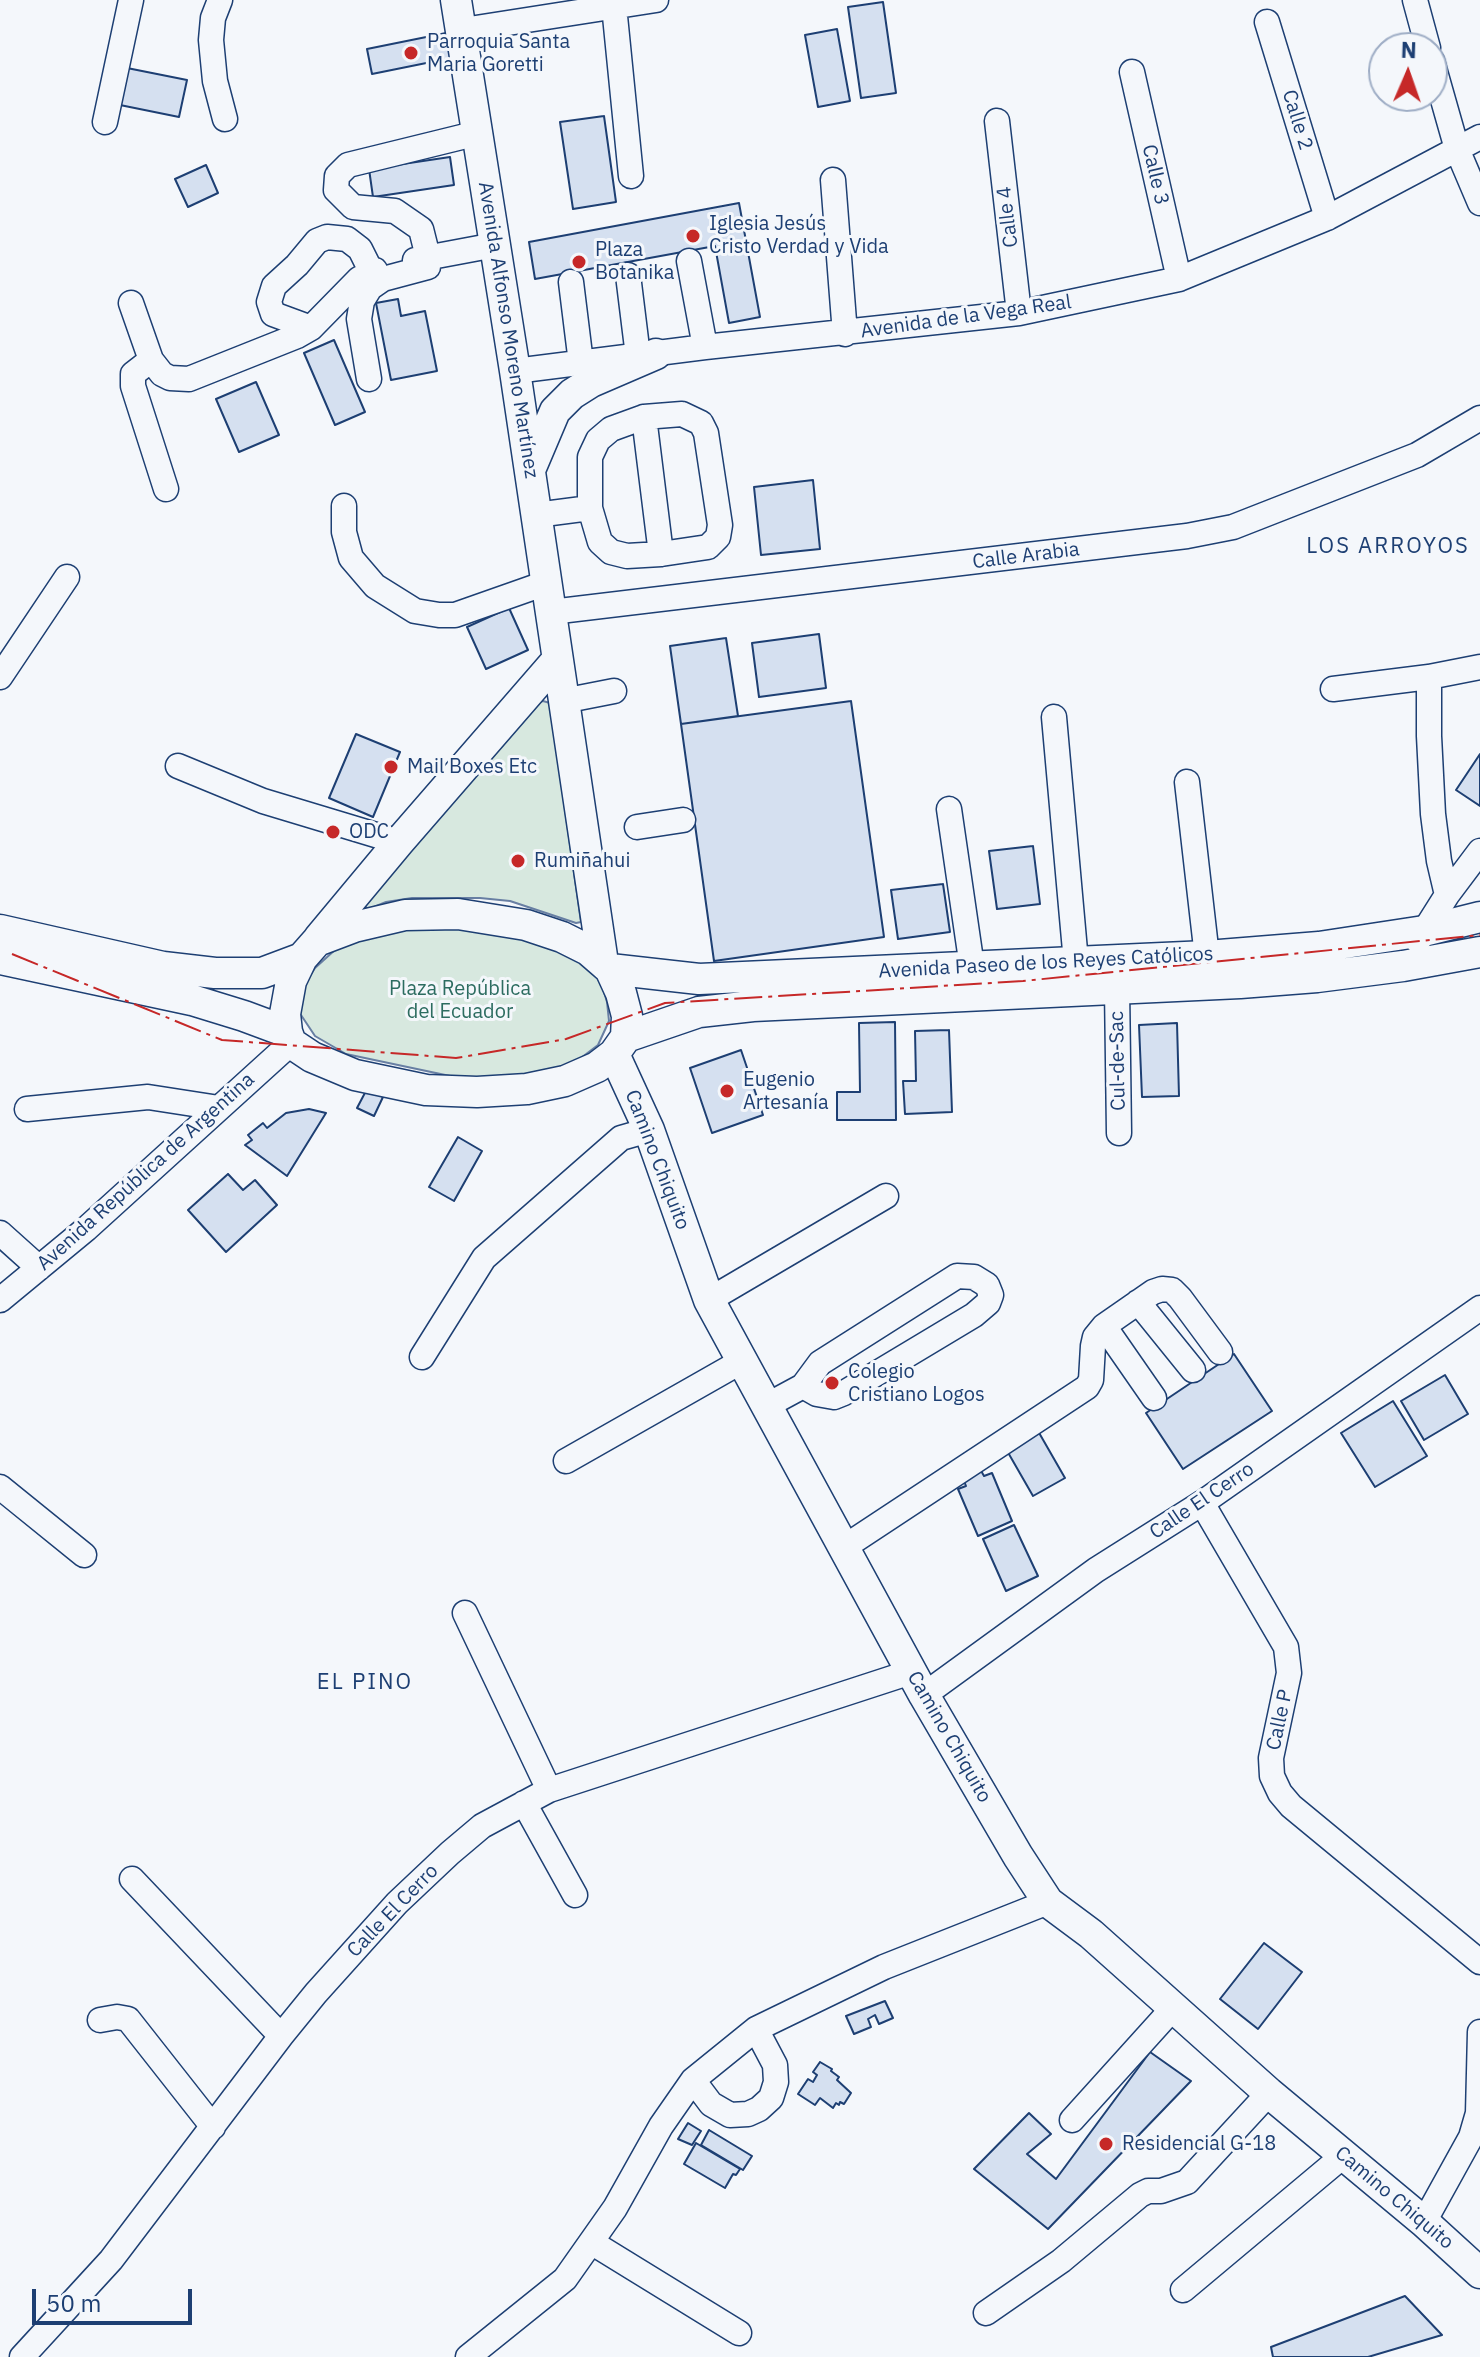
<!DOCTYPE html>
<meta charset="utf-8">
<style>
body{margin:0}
#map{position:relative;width:1480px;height:2357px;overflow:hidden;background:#f4f7fb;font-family:"IBM Plex Sans",sans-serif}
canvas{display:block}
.north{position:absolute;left:1368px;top:32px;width:80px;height:80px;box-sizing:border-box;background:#f4f7fb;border:2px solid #9eadc5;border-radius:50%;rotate:2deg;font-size:22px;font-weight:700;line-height:32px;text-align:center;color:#1d3f73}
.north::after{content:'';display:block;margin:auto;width:28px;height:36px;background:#c62828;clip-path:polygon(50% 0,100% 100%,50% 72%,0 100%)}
.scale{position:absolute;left:32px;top:2289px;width:160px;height:36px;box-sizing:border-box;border:4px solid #1d3f73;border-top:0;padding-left:10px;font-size:24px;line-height:28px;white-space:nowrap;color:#1d3f73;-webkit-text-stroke:6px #f4f7fb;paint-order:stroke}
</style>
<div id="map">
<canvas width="1480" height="2357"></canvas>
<div class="north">N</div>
<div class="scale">50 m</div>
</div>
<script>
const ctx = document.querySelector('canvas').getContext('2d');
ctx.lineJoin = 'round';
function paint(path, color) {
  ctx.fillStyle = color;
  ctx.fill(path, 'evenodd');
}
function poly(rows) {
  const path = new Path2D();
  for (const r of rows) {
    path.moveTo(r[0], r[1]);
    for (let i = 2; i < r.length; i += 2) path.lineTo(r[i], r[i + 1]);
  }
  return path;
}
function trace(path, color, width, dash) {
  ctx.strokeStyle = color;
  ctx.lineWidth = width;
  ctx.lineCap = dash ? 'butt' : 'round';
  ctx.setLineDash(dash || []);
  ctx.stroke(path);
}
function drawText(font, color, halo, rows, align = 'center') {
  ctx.font = font + ' "IBM Plex Sans",sans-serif';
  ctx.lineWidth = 6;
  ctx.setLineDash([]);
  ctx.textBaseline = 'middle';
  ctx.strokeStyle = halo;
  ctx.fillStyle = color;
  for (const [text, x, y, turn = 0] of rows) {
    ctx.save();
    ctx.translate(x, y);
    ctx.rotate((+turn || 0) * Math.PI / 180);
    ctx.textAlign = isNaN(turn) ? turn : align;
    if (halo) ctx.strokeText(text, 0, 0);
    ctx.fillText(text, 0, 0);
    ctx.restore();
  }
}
const green = poly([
 [543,701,550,703,581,922,576,923,510,901,480,898,412,898,386,902,369,909,362,905,536,703,543,701],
 [421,925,509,933,585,961,601,982,607,1002,609,1021,598,1045,577,1061,553,1073,469,1080,346,1054,315,1036,299,1012,304,985,315,968,336,949,374,931,421,925]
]);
const building = poly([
 [883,2,896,93,861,98,848,7,883,2],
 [837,29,850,101,818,107,805,35,837,29],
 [451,32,456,57,372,74,367,49,451,32],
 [122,67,187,80,179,117,115,104,122,67],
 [604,116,616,202,573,209,560,122,604,116],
 [450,157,454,185,373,197,369,169,450,157],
 [206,165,218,193,188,207,175,179,206,165],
 [739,203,760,317,729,323,715,246,535,279,529,242,739,203],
 [398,299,401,316,425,311,437,371,391,380,376,303,398,299],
 [334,340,365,412,335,425,304,353,334,340],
 [256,382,279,435,239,452,216,399,256,382],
 [813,480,820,549,761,555,754,487,813,480],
 [509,608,528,650,486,669,467,627,509,608],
 [819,634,826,688,759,697,752,643,819,634],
 [726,638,738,716,681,724,670,646,726,638],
 [851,701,884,937,714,961,681,724,851,701],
 [356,734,400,752,373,817,329,798,356,734],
 [1480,754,1480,806,1456,790,1480,754],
 [1033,846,1040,904,997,909,989,851,1033,846],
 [943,884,950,932,898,939,891,890,943,884],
 [895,1022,896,1120,837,1120,837,1092,860,1092,859,1023,895,1022],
 [1177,1023,1179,1096,1142,1097,1139,1025,1177,1023],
 [949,1030,952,1112,905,1114,903,1081,916,1081,915,1031,949,1030],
 [741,1050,763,1115,712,1133,690,1068,741,1050],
 [367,1089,383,1097,374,1116,357,1108,367,1089],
 [309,1109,326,1113,287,1176,245,1145,252,1140,248,1135,263,1123,267,1128,286,1113,309,1109],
 [458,1137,482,1151,454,1201,429,1187,458,1137],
 [228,1174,243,1190,255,1180,277,1205,226,1252,188,1210,228,1174],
 [1234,1354,1272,1411,1183,1469,1146,1413,1234,1354],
 [1445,1375,1468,1414,1424,1440,1401,1401,1445,1375],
 [1393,1401,1427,1456,1375,1487,1341,1433,1393,1401],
 [1038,1431,1065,1478,1033,1496,1006,1449,1038,1431],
 [980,1469,984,1476,992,1473,1012,1521,978,1536,958,1489,966,1486,962,1476,980,1469],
 [1014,1525,1038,1576,1006,1591,983,1539,1014,1525],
 [1264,1943,1302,1972,1258,2029,1220,1999,1264,1943],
 [885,2001,893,2018,879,2024,875,2015,868,2019,871,2027,854,2034,846,2016,885,2001],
 [1150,2052,1191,2081,1048,2229,974,2169,1029,2113,1051,2134,1027,2154,1056,2179,1150,2052],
 [820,2062,832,2069,831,2071,839,2077,837,2080,851,2093,844,2104,840,2102,839,2105,836,2103,833,2108,820,2098,815,2105,798,2094,808,2079,813,2082,817,2075,813,2072,820,2062],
 [688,2123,701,2131,692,2145,678,2139,688,2123],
 [709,2130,752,2156,743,2170,701,2145,709,2130],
 [696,2143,740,2169,736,2175,733,2174,725,2188,684,2164,696,2143],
 [1405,2296,1442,2335,1368,2357,1273,2357,1271,2347,1405,2296]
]);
const minor = poly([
 [220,0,213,18,211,40,215,81,225,119],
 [1415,0,1428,48],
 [614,6,631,176],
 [1267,22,1327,218],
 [463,30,656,0],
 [1432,61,1457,149,1480,203],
 [1132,72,1179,279],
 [997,121,1019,313],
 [105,122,131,0],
 [833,180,845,334],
 [415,260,495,245],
 [689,261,705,347],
 [628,275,638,356],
 [571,282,581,363],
 [131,303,151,360,162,374,170,378,189,379,297,336,311,328,359,279,375,270],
 [311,328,273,314,269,302,274,286,297,265,317,241,327,237,347,239,360,249,371,271],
 [151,360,133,374,133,386,166,489],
 [515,371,705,347,1019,313,1179,279,1327,218,1480,137],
 [369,379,359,319,362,301,370,288,383,279,428,267,428,257,421,229,395,211,353,207,336,190,337,176,348,165,478,133],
 [682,414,701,423,706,433,720,525,718,537,708,547,661,554,627,556,611,552,600,542,590,508,590,457,598,440,611,429,644,417,682,414],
 [644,417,661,554],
 [344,506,344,532,351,558,375,586,415,611,439,615,455,615,546,583],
 [536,515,590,508],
 [551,612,1187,536,1233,527,1417,455,1480,418],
 [0,677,67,577],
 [1429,677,1429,736,1433,814,1439,861,1447,895],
 [1333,689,1429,677,1480,667],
 [563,701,614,691],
 [1054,717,1076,962],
 [178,766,263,801,399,842],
 [1187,782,1209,974],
 [949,809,972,967],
 [637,827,683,820],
 [1418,941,1447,895,1480,851],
 [1117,988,1119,1133],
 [27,1109,148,1097,219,1108],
 [0,1233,39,1268],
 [0,1300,86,1229,291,1043],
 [709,1300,886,1196],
 [1138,1302,1193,1370],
 [1104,1326,1154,1398],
 [422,1357,484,1258,621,1138,649,1130],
 [766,1406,803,1386,820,1363,957,1276,974,1277,987,1285,991,1295,988,1303,974,1315,844,1393,834,1397,817,1394,803,1386],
 [566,1461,742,1361],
 [0,1487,84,1555],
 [1202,1503,1286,1647,1289,1673,1271,1758,1272,1776,1280,1793,1291,1806,1480,1962],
 [843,1548,1087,1387,1091,1380,1093,1346,1095,1337,1104,1326,1153,1292,1162,1289,1172,1290,1180,1298,1220,1352],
 [465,1613,549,1790],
 [924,1695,1096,1570,1202,1503,1480,1308],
 [524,1803,575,1895],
 [132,1879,281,2036],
 [100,2020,117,2017,128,2019,213,2127],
 [693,2080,711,2104,730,2115,748,2114,759,2109,771,2098,776,2082,775,2065,756,2029],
 [1072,2120,1174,2007],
 [1424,2222,1471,2137,1478,2113,1480,2032],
 [591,2242,739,2333],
 [1183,2290,1343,2156],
 [986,2313,1061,2261,1140,2195,1148,2191,1161,2191,1187,2182,1269,2093],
 [22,2357,111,2260,281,2036,316,1993,397,1903,450,1853,482,1826,549,1790,911,1672],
 [468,2357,565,2279,615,2208,661,2126,693,2080,756,2029,884,1967,1048,1902]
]);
const major = poly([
 [456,0,515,371,603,963],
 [530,470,555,411,572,394,591,382,656,354],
 [458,914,526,925,562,937,588,950,603,963,610,969,621,993,627,1016,626,1037,614,1054,597,1067,565,1081,527,1089,477,1092,426,1090,355,1075,312,1057,291,1043,287,1032,285,1014,291,981,302,958,317,941,354,927,405,915,458,914],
 [0,930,163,967,215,973,262,973,302,958],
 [319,938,399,842,557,660],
 [0,959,192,1000,244,1016,287,1032],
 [610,969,699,979,1207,956,1319,947,1424,931,1480,917],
 [626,1037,699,1012,753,1006,1240,983,1317,977,1403,966,1480,952],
 [614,1054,649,1130,709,1300,924,1695,1018,1856,1048,1902,1091,1934,1269,2093,1424,2222,1480,2273]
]);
const power = poly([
 [12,954,222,1040,456,1058,566,1039,665,1003,1023,981,1480,935]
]);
const markers = [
 [411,53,8,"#c62828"],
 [693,236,8,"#c62828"],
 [579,262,8,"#c62828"],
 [391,767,8,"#c62828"],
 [333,832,8,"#c62828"],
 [518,861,8,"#c62828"],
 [727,1091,8,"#c62828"],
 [832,1383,8,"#c62828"],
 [1106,2144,8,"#c62828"]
];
const poiNames = [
 ["Parroquia Santa",427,42],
 ["Maria Goretti",427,65],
 ["Iglesia Jesús",709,224],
 ["Cristo Verdad y Vida",709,247],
 ["Plaza",595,250],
 ["Botanika",595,273],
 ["Mail Boxes Etc",407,767],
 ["ODC",349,832],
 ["Rumiñahui",534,861],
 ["Eugenio",743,1080],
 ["Artesanía",743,1103],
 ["Colegio",848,1372],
 ["Cristiano Logos",848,1395],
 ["Residencial G-18",1122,2144]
];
const streetNames = [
 ["Calle 2",1297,120,73],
 ["Calle 3",1155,175,77],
 ["Calle 4",1008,217,-97],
 ["Avenida de la Vega Real",966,317,-8],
 ["Avenida Alfonso Moreno Martínez",508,330,81],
 ["Calle Arabia",1026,556,-7],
 ["Avenida Paseo de los Reyes Católicos",1046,963,-3],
 ["Cul-de-Sac",1118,1061,-91],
 ["Camino Chiquito",657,1160,69],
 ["Avenida República de Argentina",146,1172,-42],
 ["Calle El Cerro",1202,1501,-34],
 ["Calle P",1280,1720,-78],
 ["Camino Chiquito",949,1737,60],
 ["Calle El Cerro",393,1911,-46],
 ["Camino Chiquito",1394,2198,40]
];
const parkNames = [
 ["Plaza República",460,989],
 ["del Ecuador",460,1012]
];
const neighbourhoodNames = [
 ["LOS ARROYOS",1388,547],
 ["EL PINO",365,1683]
];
paint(green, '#d7e8df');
trace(green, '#687fa3', 2);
paint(building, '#d5e0f0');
trace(building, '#1d3f73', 2);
trace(minor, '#1d3f73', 27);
trace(major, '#1d3f73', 33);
trace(minor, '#f4f7fb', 24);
trace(major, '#f4f7fb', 30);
trace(power, '#c62828', 2, [28, 6, 4, 6]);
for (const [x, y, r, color] of markers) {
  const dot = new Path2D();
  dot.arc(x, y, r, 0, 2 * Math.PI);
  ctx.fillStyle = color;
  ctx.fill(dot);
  trace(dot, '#f4f7fb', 3);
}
drawText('20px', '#1d3f73', '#f4f7fb', poiNames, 'left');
drawText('20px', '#1d3f73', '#f4f7fb', streetNames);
drawText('20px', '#2c6c60', '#f4f7fb', parkNames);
ctx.letterSpacing = '2px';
drawText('22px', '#1d3f73', '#f4f7fb', neighbourhoodNames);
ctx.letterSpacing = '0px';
</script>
